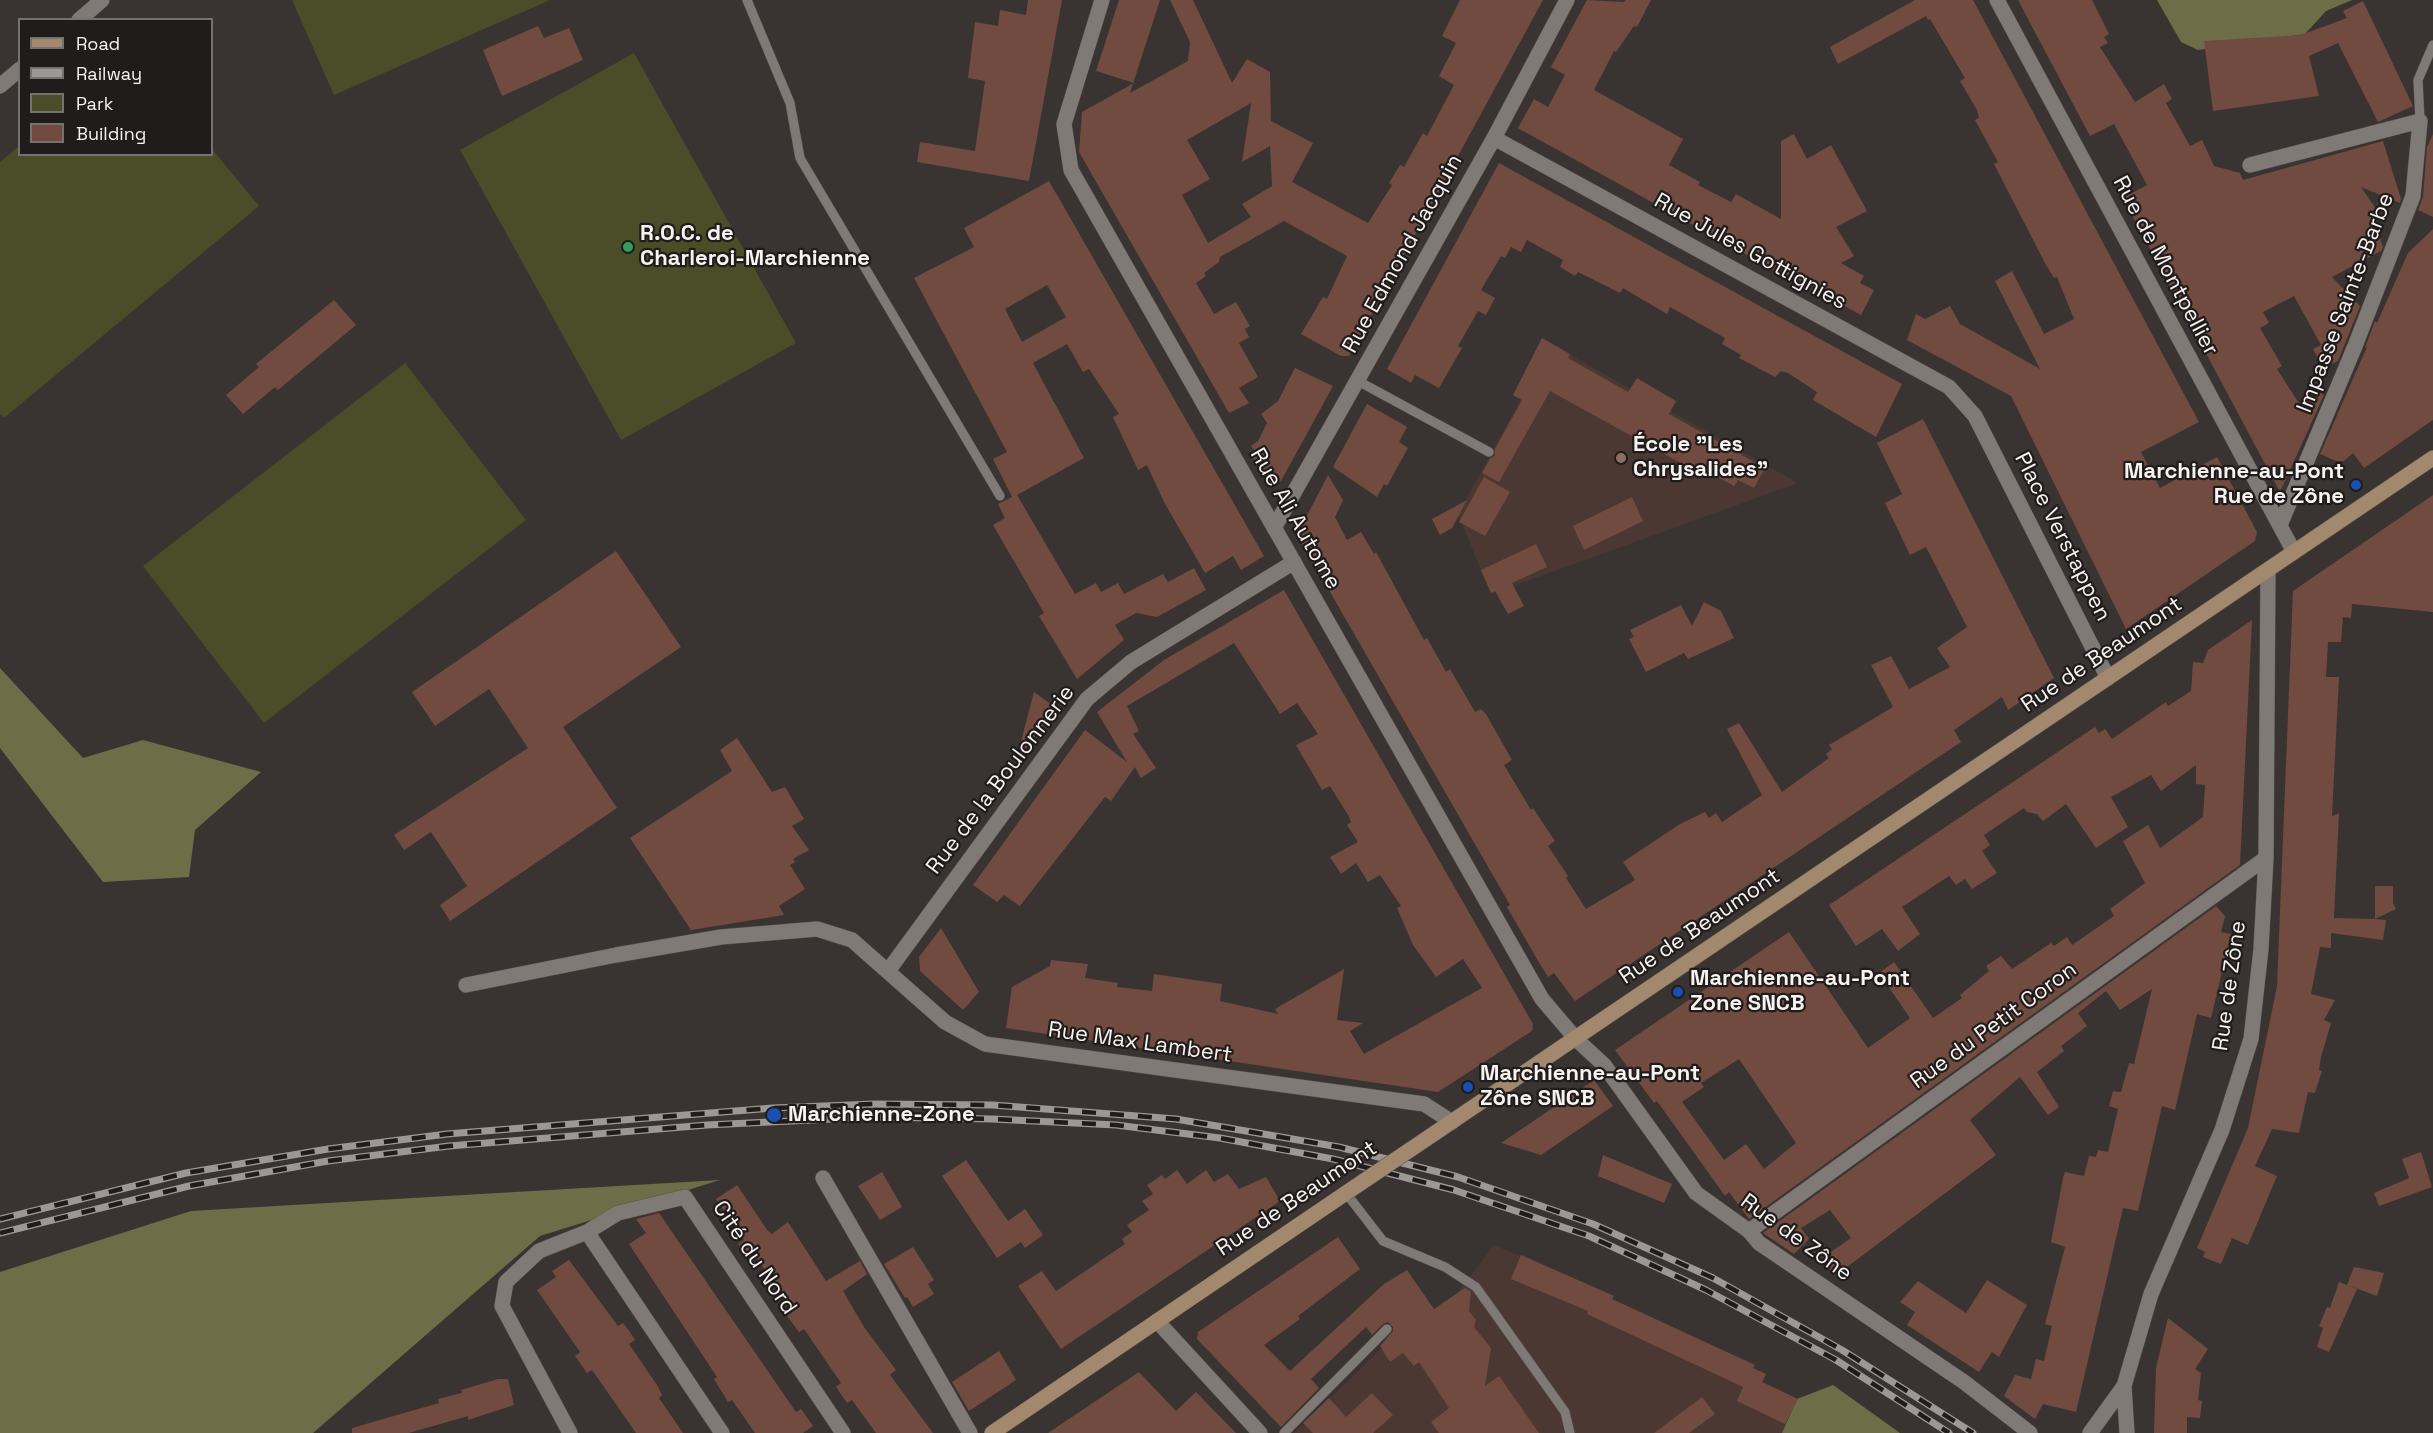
<!DOCTYPE html>
<meta charset="utf-8">
<style>
body{margin:0}
#map{position:relative;width:2433px;height:1433px;overflow:hidden;background:#393431;font-family:"Space Grotesk",sans-serif}
canvas{display:block}
.legend{position:absolute;left:18px;top:18px;width:195px;height:138px;box-sizing:border-box;background:#1f1c1b;border:2px solid #757271;margin:0;padding:8px 10px;list-style:none;font-size:18px;color:#f6f3f1}
.legend li{display:flex;align-items:center;gap:12px;height:30px}
.legend b{width:30px;border:2px solid #757271}
</style>
<div id="map">
<canvas width="2433" height="1433"></canvas>
<ul class="legend">
<li><b style="height:8px;background:#a2896e"></b>Road</li>
<li><b style="height:8px;background:#9c9895"></b>Railway</li>
<li><b style="height:16px;background:#4b4c28"></b>Park</li>
<li><b style="height:16px;background:#714b3f"></b>Building</li>
</ul>
</div>
<script>
const ctx = document.querySelector('canvas').getContext('2d');
ctx.lineJoin = 'round';
function paint(path, color) {
  ctx.fillStyle = color;
  ctx.fill(path, 'evenodd');
}
function poly(rows) {
  const path = new Path2D();
  for (const r of rows) {
    path.moveTo(r[0], r[1]);
    for (let i = 2; i < r.length; i += 2) path.lineTo(r[i], r[i + 1]);
  }
  return path;
}
function trace(path, color, width, dash) {
  ctx.strokeStyle = color;
  ctx.lineWidth = width;
  ctx.lineCap = dash ? 'butt' : 'round';
  ctx.setLineDash(dash || []);
  ctx.stroke(path);
}
function drawText(font, color, halo, rows, align = 'center') {
  ctx.font = font + ' "Space Grotesk",sans-serif';
  ctx.lineWidth = 4.5;
  ctx.setLineDash([]);
  ctx.textBaseline = 'middle';
  ctx.strokeStyle = halo;
  ctx.fillStyle = color;
  for (const [text, x, y, turn = 0] of rows) {
    ctx.save();
    ctx.translate(x, y);
    ctx.rotate((+turn || 0) * Math.PI / 180);
    ctx.textAlign = isNaN(turn) ? turn : align;
    if (halo) ctx.strokeText(text, 0, 0);
    ctx.fillText(text, 0, 0);
    ctx.restore();
  }
}
const education = poly([
 [1551,344,1798,483,1491,594,1458,514],
 [1494,1245,1613,1295,1612,1299,1766,1375,1763,1382,1797,1399,1782,1433,1294,1433,1381,1349,1441,1308,1442,1303,1458,1292]
]);
const green = poly([
 [292,0,550,0,334,95],
 [634,53,796,343,621,440,460,150],
 [19,146,20,154,212,154,212,149,259,206,4,418,0,414,0,162],
 [405,363,526,520,264,723,143,566]
]);
const forest = poly([
 [2157,0,2352,0,2326,11,2305,34,2198,50,2181,42],
 [0,668,83,758,143,740,261,772,195,830,189,877,103,882,0,748],
 [720,1180,540,1236,313,1433,0,1433,0,1272,191,1211],
 [1833,1385,1900,1433,1782,1433,1797,1399]
]);
const building = poly([
 [1028,0,1062,0,1029,181,917,162,920,142,975,151,985,81,968,78,975,22,998,26,1000,10,1026,15],
 [1119,0,1160,0,1130,93,1188,61,1190,42,1170,0,1193,0,1232,83,1247,59,1270,72,1271,121,1313,143,1292,182,1368,223,1392,185,1389,183,1400,165,1404,167,1423,133,1427,136,1454,85,1439,76,1456,43,1442,36,1460,0,1543,0,1349,356,1341,356,1301,334,1323,297,1327,299,1347,256,1284,221,1220,257,1219,262,1204,273,1206,276,1196,283,1214,314,1236,302,1250,326,1245,329,1249,337,1239,343,1258,377,1239,388,1249,403,1229,413,1079,152,1082,112,1134,83,1096,71],
 [1251,103,1242,162,1270,146,1272,186,1242,204,1251,217,1208,243,1182,195,1210,179,1187,140],
 [1587,0,1624,2,1626,0,1651,0,1637,27,1634,26,1616,52,1614,51,1594,90,1683,139,1669,165,1700,182,1698,185,1731,202,1736,194,1781,219,1781,141,1794,134,1807,159,1831,145,1867,211,1836,227,1854,256,1841,263,1864,276,1860,283,1874,290,1861,315,1821,293,1823,289,1778,272,1518,128,1534,99,1548,107,1565,75,1551,67],
 [1915,0,1973,0,2199,422,2141,452,2160,488,2217,457,2257,532,2255,541,2126,629,2011,396,1907,340,1916,314,1925,319,1950,306,1960,324,2040,369,1995,281,2012,271,2044,334,2074,319,2057,277,2054,278,2046,265,1994,164,1998,162,1975,120,1979,118,1977,110,1960,81,1965,78,1930,19,1928,20,1926,16,1838,64,1830,47],
 [2018,0,2092,0,2109,34,2104,37,2108,43,2100,47,2135,102,2164,84,2172,99,2166,103,2190,146,2202,140,2214,166,2240,173,2243,180,2383,141,2401,199,2400,203,2361,187,2376,209,2371,211,2383,247,2381,251,2332,277,2360,306,2338,361,2323,368,2313,349,2321,345,2294,296,2263,312,2269,323,2260,328,2282,366,2277,369,2300,405,2321,393,2324,395,2280,492,2123,198,2147,185,2114,124,2090,136],
 [2363,1,2413,106,2378,122,2338,43,2309,56,2319,96,2213,111,2204,41,2301,35,2347,18,2343,11],
 [538,26,544,38,569,28,583,60,502,96,483,50],
 [2433,134,2433,217,2418,210,2423,197,2427,147],
 [1499,163,1902,384,1876,437,1813,400,1817,392,1788,373,1781,371,1775,377,1739,358,1741,355,1722,344,1725,338,1670,307,1667,314,1623,288,1620,293,1578,272,1575,276,1560,267,1563,260,1527,240,1521,252,1511,247,1505,258,1501,256,1481,290,1495,298,1486,315,1478,311,1458,346,1462,348,1439,388,1415,375,1411,383,1387,369],
 [1049,181,1264,556,1241,570,1233,556,1205,573,1164,502,1147,465,1138,470,1113,417,1119,414,1089,369,1083,372,1067,344,1033,363,1084,458,1017,495,1075,594,1096,583,1101,592,1118,583,1124,594,1163,574,1168,582,1194,568,1206,590,1157,617,1136,613,1115,625,1124,640,1077,679,1039,616,1044,613,993,525,1005,518,998,504,1012,497,993,459,1007,452,914,278,974,247,964,228],
 [1047,285,1066,317,1022,342,1005,309],
 [2433,229,2433,420,2364,468,2353,453,2344,461,2336,461,2320,454,2367,347,2365,348,2375,321,2377,323,2408,253],
 [334,300,356,325,278,390,275,387,243,414,226,395,259,367,256,364],
 [1542,338,1570,354,1568,358,1628,392,1637,378,1676,401,1669,414,1765,468,1754,488,1738,480,1734,486,1716,476,1708,474,1706,477,1550,391,1499,482,1482,473,1490,459,1495,456,1495,449,1522,400,1513,395],
 [1295,368,1333,386,1281,481,1271,488,1251,455,1255,451,1251,446,1258,441,1267,423,1261,414,1278,401],
 [1367,404,1407,427,1399,442,1408,448,1387,486,1384,484,1377,497,1333,467],
 [1923,419,2054,678,2008,710,2002,697,1954,730,1961,742,1575,1001,1554,973,1548,977,1537,959,1507,907,1510,905,1299,538,1299,531,1328,475,1343,500,1335,517,1347,540,1361,532,1374,554,1376,552,1424,640,1427,638,1446,672,1450,669,1475,712,1481,709,1486,714,1512,760,1504,765,1531,810,1533,808,1555,841,1548,846,1568,876,1566,878,1586,909,1635,880,1623,862,1680,824,1705,812,1709,818,1716,813,1722,822,1762,795,1727,729,1739,723,1782,792,1829,758,1826,754,1832,749,1829,745,1893,707,1871,665,1891,656,1909,689,1950,667,1937,648,1967,627,1926,547,1910,555,1885,503,1902,494,1877,443],
 [1484,477,1510,492,1485,536,1459,522],
 [2433,495,2433,612,2352,604,2351,618,2343,617,2341,642,2328,642,2326,677,2339,677,2332,816,2339,813,2334,918,2375,919,2375,886,2393,886,2393,903,2396,909,2375,919,2386,920,2383,940,2331,933,2331,948,2320,947,2311,994,2335,1000,2324,1020,2331,1023,2321,1057,2319,1070,2322,1071,2315,1093,2308,1092,2299,1133,2272,1129,2255,1166,2277,1176,2248,1245,2232,1238,2221,1264,2203,1257,2205,1252,2197,1248,2248,1128,2277,986,2293,591],
 [1632,497,1643,521,1584,550,1573,526],
 [1467,500,1452,528,1440,535,1432,519],
 [1536,544,1547,567,1512,583,1524,606,1508,614,1495,591,1491,593,1481,570],
 [616,551,681,647,563,727,617,808,450,921,440,905,467,886,431,832,404,850,394,835,528,748,489,689,435,726,412,692],
 [1284,590,1533,1024,1532,1031,1438,1092,1006,1028,1012,987,1050,966,1051,960,1088,964,1085,978,1118,983,1117,987,1152,991,1154,974,1222,984,1220,1001,1278,1014,1275,1009,1344,969,1337,1020,1363,1023,1350,1031,1364,1054,1482,988,1463,959,1436,977,1413,945,1397,908,1401,906,1380,875,1368,882,1356,863,1341,874,1330,857,1358,842,1347,825,1351,822,1348,815,1330,786,1322,790,1296,745,1318,734,1297,703,1280,714,1234,643,1127,706,1139,731,1133,734,1156,768,1141,778,1135,767,1111,801,1105,797,1020,906,1004,895,997,902,973,885,1085,730,1127,762,1097,712,1164,660],
 [1704,602,1721,611,1734,638,1688,659,1684,653,1646,672,1629,639,1634,637,1630,630,1681,605,1692,626],
 [2252,620,2240,865,1749,1219,1729,1192,1725,1196,1657,1101,1654,1103,1615,1050,1789,932,1868,1048,1910,1018,1879,973,1894,962,1933,1018,1962,998,1960,995,1989,971,1986,966,2001,956,2012,969,2051,943,2054,946,2067,937,2072,945,2114,916,2110,909,2145,883,2123,841,2148,825,2160,848,2203,817,2205,785,2196,784,2196,765,2161,791,2151,775,2111,797,2128,827,2096,848,2066,804,2043,821,2037,814,2027,812,2024,808,1984,835,1990,845,1982,851,1997,873,1972,889,1965,879,1956,885,1949,876,1902,907,1920,934,1898,951,1882,929,1856,946,1829,905,2095,727,2099,733,2105,729,2112,739,2166,702,2168,706,2191,691,2193,662,2203,663,2208,650],
 [1739,1059,1796,1143,1764,1169,1746,1144,1724,1160,1682,1102,1704,1087,1701,1083],
 [1034,692,1056,708,1017,760,1016,760],
 [737,738,772,792,785,787,804,819,792,826,809,850,793,859,795,862,790,865,805,889,779,906,784,915,691,930,630,838,732,771,720,750],
 [2216,906,2225,916,2221,932,2231,934,2211,1018,2197,1014,2175,1110,2162,1106,2138,1211,2123,1208,2076,1412,2043,1404,2035,1419,2004,1396,2015,1375,2031,1379,2036,1359,2044,1361,2052,1326,2045,1324,2065,1247,2051,1242,2063,1178,2065,1172,2084,1176,2089,1156,2096,1157,2098,1150,2108,1152,2118,1109,2109,1106,2113,1091,2121,1092,2129,1063,2134,1064,2152,989,2120,1010,2106,991,2078,1013,2087,1026,2061,1046,2064,1051,2037,1072,2059,1107,2048,1115,2020,1077,1970,1120,1996,1155,1835,1276,1822,1258,1851,1238,1830,1210,1801,1228,1809,1239,1794,1254,1763,1233],
 [941,928,979,992,963,1010,920,971,919,957],
 [1594,1080,1613,1106,1541,1155,1501,1143],
 [2421,1152,2432,1187,2379,1206,2374,1193,2409,1178,2402,1159],
 [1603,1155,1672,1184,1664,1203,1598,1176],
 [966,1160,1008,1221,1025,1209,1043,1235,1025,1248,1021,1242,997,1258,942,1176],
 [1177,1170,1187,1184,1206,1170,1214,1182,1228,1174,1239,1189,1266,1177,1280,1201,1061,1349,1018,1286,1042,1271,1056,1291,1125,1244,1122,1239,1132,1232,1127,1225,1149,1210,1142,1201,1153,1194,1147,1185,1162,1175,1165,1179],
 [882,1172,902,1207,880,1220,858,1186],
 [737,1185,767,1230,772,1234,788,1222,826,1281,860,1261,867,1274,843,1291,864,1327,896,1370,890,1375,933,1433,876,1433,852,1400,847,1403,836,1387,841,1383,804,1329,799,1332,787,1316,792,1312,757,1258,751,1262,738,1244,744,1240,716,1199],
 [659,1213,796,1412,801,1409,813,1426,803,1433,755,1433,732,1400,728,1402,714,1379,717,1377,629,1244,646,1233,636,1219],
 [1338,1237,1360,1269,1298,1316,1300,1319,1264,1345,1290,1371,1384,1284,1407,1270,1434,1309,1465,1288,1471,1292,1469,1311,1476,1320,1474,1327,1491,1348,1485,1386,1499,1376,1539,1433,1439,1433,1431,1422,1449,1408,1419,1362,1414,1366,1403,1353,1390,1362,1380,1346,1393,1331,1393,1327,1388,1322,1383,1324,1372,1335,1366,1327,1311,1379,1319,1388,1281,1427,1197,1339,1198,1332],
 [913,1247,934,1280,928,1284,934,1294,913,1307,907,1297,905,1298,884,1264],
 [1521,1255,1614,1296,1612,1299,1755,1365,1753,1368,1766,1374,1762,1382,1798,1399,1785,1424,1737,1401,1743,1387,1587,1314,1588,1311,1511,1279],
 [569,1260,618,1326,623,1323,630,1332,635,1340,629,1344,657,1385,662,1395,659,1398,683,1433,636,1433,592,1370,587,1373,575,1356,580,1352,537,1290,556,1277,552,1271],
 [2354,1267,2384,1273,2377,1296,2347,1285],
 [1987,1280,2027,1305,1999,1357,1992,1352,1979,1372,1907,1325,1915,1312,1900,1302,1918,1281,1966,1313],
 [2339,1282,2357,1289,2329,1352,2317,1347,2323,1328,2319,1326,2327,1307,2330,1308],
 [2168,1318,2208,1349,2195,1369,2201,1373,2198,1400,2202,1401,2200,1418,2187,1417,2187,1433,2154,1433,2156,1368],
 [999,1351,1016,1380,969,1411,952,1382],
 [1139,1372,1176,1411,1196,1392,1236,1433,1048,1433],
 [498,1379,508,1379,514,1405,468,1420,468,1416,409,1433,352,1433,352,1428,439,1403,438,1399,462,1393,461,1390],
 [1372,1393,1393,1415,1373,1433,1313,1433,1303,1423,1329,1398,1346,1417],
 [1702,1397,1715,1414,1689,1433,1654,1433]
]);
const service = poly([
 [747,0,790,103,800,158,1000,496],
 [2420,121,2418,80,2433,45],
 [1358,381,1489,452],
 [1346,1193,1383,1241,1445,1267,1476,1287,1565,1412,1570,1433],
 [1284,1433,1387,1329]
]);
const minor = poly([
 [1997,0,2294,552],
 [79,20,102,0],
 [0,86,20,69],
 [1494,138,1949,387,1975,416,2108,678],
 [2250,165,2420,121,2413,196,2355,346,2280,525],
 [1274,528,1494,138,1567,0],
 [888,971,1087,699,1131,662,1294,562],
 [466,985,616,955,721,937,817,929,852,940,945,1022,985,1044,1424,1104,1452,1122],
 [1576,1039,1604,1065,1696,1193,1749,1231,1759,1243,1964,1382,2030,1433],
 [823,1178,970,1433],
 [1749,1231,2266,858],
 [587,1232,618,1213,685,1197,843,1433],
 [1157,1321,1260,1433],
 [570,1433,502,1306,506,1282,539,1251,587,1232,722,1433],
 [2090,1433,2124,1386],
 [2127,1433,2124,1386,2151,1294,2222,1130,2251,1039,2261,949,2266,858,2268,570]
]);
const tertiary = poly([
 [1102,0,1064,124,1071,170,1542,999,1576,1039]
]);
const secondary = poly([
 [1435,1133,2433,458],
 [992,1433,1346,1193]
]);
const rail = poly([
 [0,1219,186,1173,328,1149,447,1134,773,1108,874,1104,993,1105,1176,1119,1339,1147,1458,1177,1593,1224,1713,1278,1842,1350,1973,1433],
 [0,1233,189,1186,328,1161,449,1146,707,1125,875,1117,992,1119,1116,1125,1220,1138,1333,1159,1454,1190,1589,1236,1706,1290,1836,1360,1949,1433]
]);
const secondaryBridge = poly([
 [1346,1193,1435,1133]
]);
const markers = [
 [628,247,6,"#2e9e5b"],
 [1621,458,6,"#8d6e63"],
 [2356,485,6,"#1a4fb4"],
 [1678,992,6,"#1a4fb4"],
 [1468,1087,6,"#1a4fb4"],
 [774,1115,8,"#1a4fb4"]
];
const poiNames = [
 ["R.O.C. de",640,234],
 ["Charleroi-Marchienne",640,259],
 ["École \"Les",1633,445],
 ["Chrysalides\"",1633,470],
 ["Marchienne-au-Pont",2344,472,"right"],
 ["Rue de Zône",2344,497,"right"],
 ["Marchienne-au-Pont",1690,979],
 ["Zone SNCB",1690,1004],
 ["Marchienne-au-Pont",1480,1074],
 ["Zône SNCB",1480,1099],
 ["Marchienne-Zone",788,1115]
];
const streetNames = [
 ["Rue Jules Gottignies",1750,252,29],
 ["Rue Edmond Jacquin",1403,254,-61],
 ["Rue de Montpellier",2165,266,62],
 ["Impasse Sainte-Barbe",2346,303,-69],
 ["Rue Ali Autome",1295,519,60],
 ["Place Verstappen",2062,537,63],
 ["Rue de Beaumont",2102,655,-34],
 ["Rue de la Boulonnerie",1001,780,-53],
 ["Rue de Beaumont",1700,927,-34],
 ["Rue de Zône",2230,986,-82],
 ["Rue du Petit Coron",1994,1026,-36],
 ["Rue Max Lambert",1140,1043,8],
 ["Rue de Beaumont",1297,1199,-34],
 ["Rue de Zône",1796,1238,36],
 ["Cité du Nord",754,1258,56]
];
paint(education, '#4b3832');
paint(green, '#4b4c28');
paint(forest, '#6d6e48');
paint(building, '#714b3f');
trace(service, '#53504d', 10);
trace(minor, '#53504d', 16);
trace(tertiary, '#53504d', 16);
trace(secondary, '#53504d', 16);
trace(service, '#807a77', 9);
trace(minor, '#807a77', 15);
trace(tertiary, '#807a77', 15);
trace(secondary, '#a2896e', 15);
trace(rail, '#9c9895', 7);
trace(rail, '#1f1c1b', 4.5, [14]);
trace(secondaryBridge, '#53504d', 16, []);
trace(secondaryBridge, '#a2896e', 15);
for (const [x, y, r, color] of markers) {
  const dot = new Path2D();
  dot.arc(x, y, r, 0, 2 * Math.PI);
  ctx.fillStyle = color;
  ctx.fill(dot);
  trace(dot, '#1f1c1b', 2);
}
drawText('bold 22px', '#f6f3f1', '#1f1c1b', poiNames, 'left');
drawText('22px', '#f6f3f1', '#1f1c1b', streetNames);
</script>
